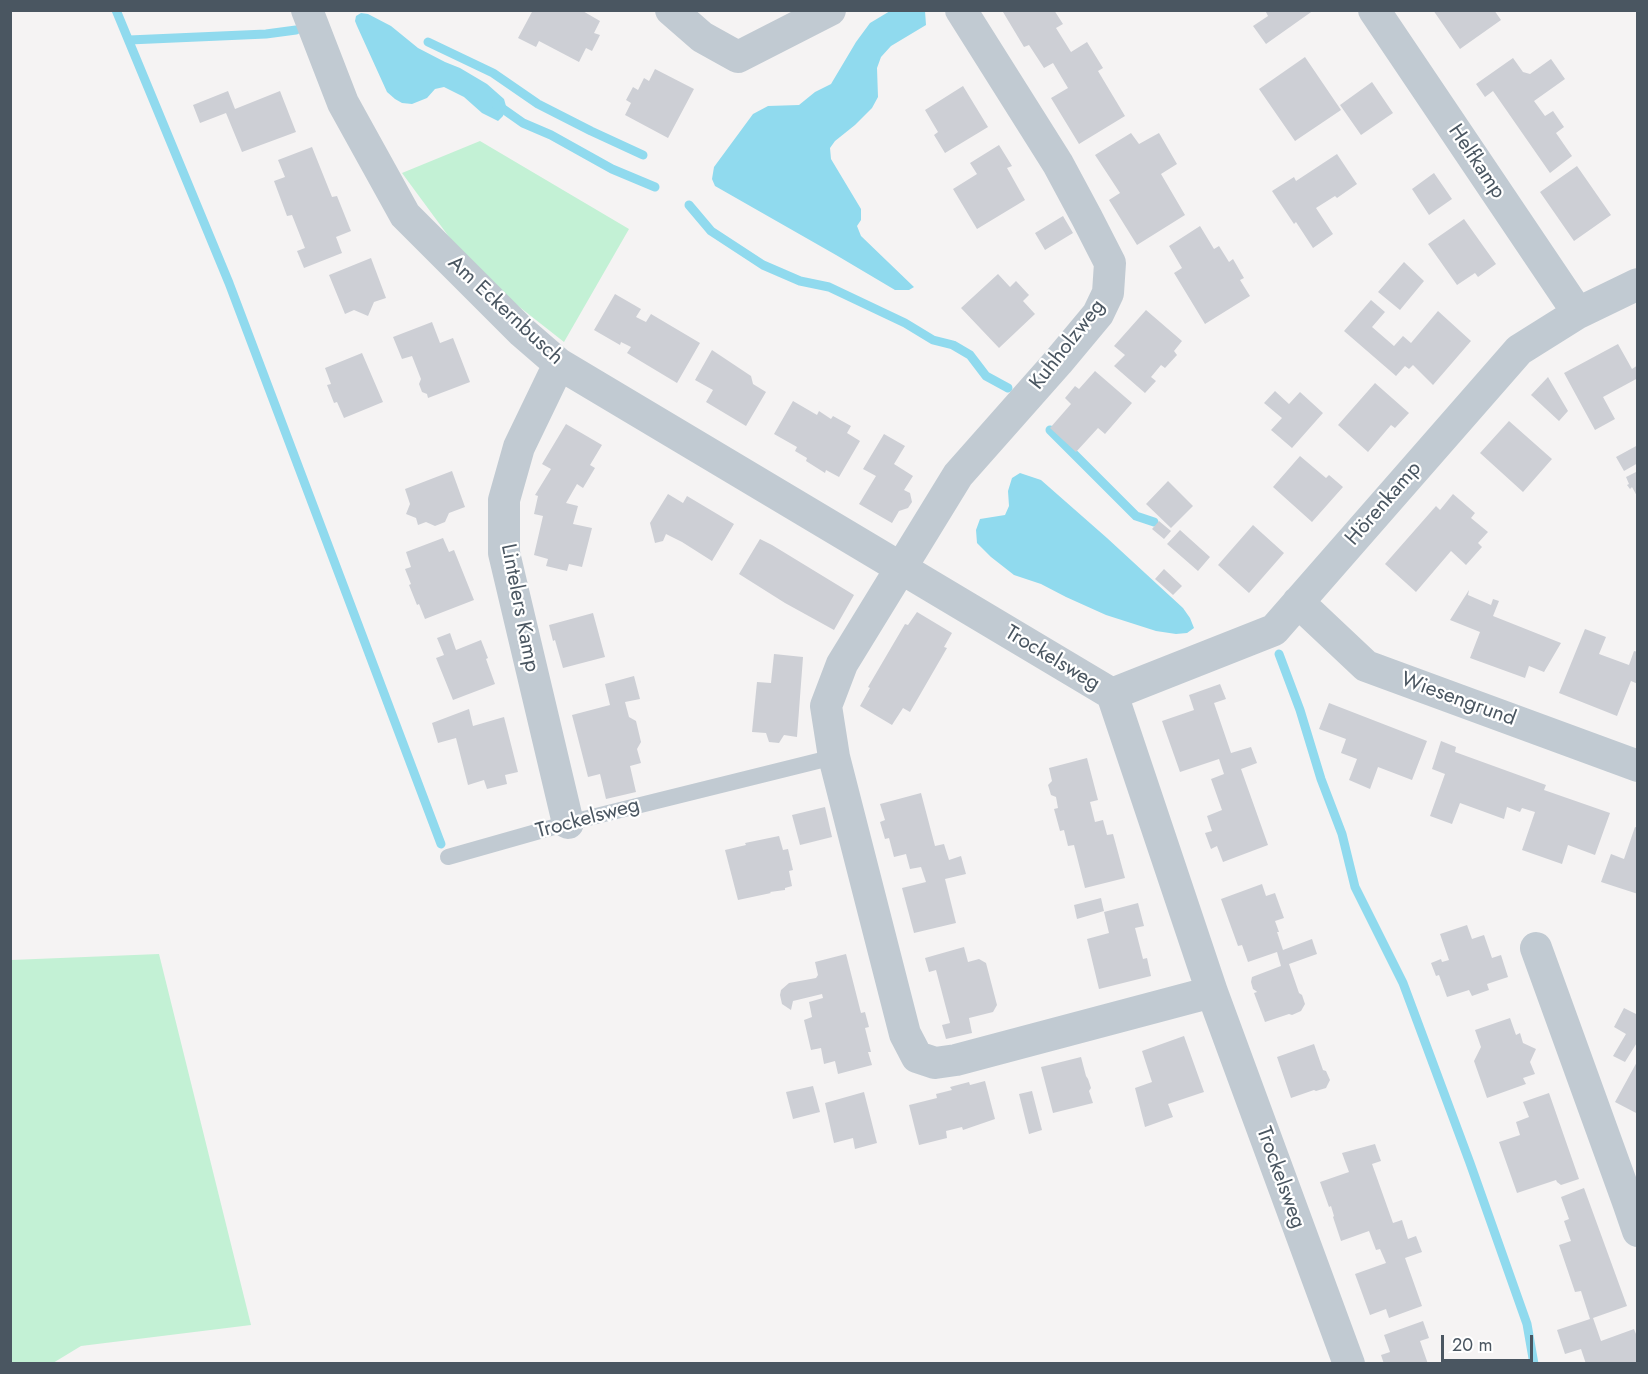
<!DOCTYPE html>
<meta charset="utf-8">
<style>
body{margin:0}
#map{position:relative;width:1648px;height:1374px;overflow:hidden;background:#f5f3f3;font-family:Jost,sans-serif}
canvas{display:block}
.frame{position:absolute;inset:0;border:12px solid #4a5661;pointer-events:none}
.scale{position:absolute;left:1441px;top:1335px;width:92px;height:27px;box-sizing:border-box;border:3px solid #4a5661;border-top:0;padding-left:8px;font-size:18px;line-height:21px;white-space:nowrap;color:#4a5661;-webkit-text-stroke:4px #fff;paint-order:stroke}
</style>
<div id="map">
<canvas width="1648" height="1374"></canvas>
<div class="frame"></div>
<div class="scale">20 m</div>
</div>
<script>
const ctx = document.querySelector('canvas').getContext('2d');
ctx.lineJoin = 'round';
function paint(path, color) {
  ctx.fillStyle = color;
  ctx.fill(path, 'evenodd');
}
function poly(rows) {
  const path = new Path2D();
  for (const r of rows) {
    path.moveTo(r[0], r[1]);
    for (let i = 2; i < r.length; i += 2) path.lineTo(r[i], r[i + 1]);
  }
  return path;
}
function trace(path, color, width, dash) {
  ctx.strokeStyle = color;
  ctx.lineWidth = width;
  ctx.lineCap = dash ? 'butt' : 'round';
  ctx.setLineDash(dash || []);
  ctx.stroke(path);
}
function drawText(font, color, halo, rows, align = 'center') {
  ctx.font = font + ' Jost,sans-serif';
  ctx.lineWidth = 4.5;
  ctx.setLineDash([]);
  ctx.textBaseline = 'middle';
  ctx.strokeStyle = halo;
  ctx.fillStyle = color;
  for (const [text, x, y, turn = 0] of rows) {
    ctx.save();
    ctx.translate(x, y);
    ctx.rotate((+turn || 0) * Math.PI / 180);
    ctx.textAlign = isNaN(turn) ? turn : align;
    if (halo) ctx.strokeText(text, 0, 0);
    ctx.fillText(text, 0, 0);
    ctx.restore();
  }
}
const green = poly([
 [480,141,629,229,564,342,508,298,455,245,402,173],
 [159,954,251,1325,81,1346,53,1363,11,1363,11,960]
]);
const water = poly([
 [890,11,925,11,926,25,891,46,881,57,877,68,878,97,872,108,855,125,835,141,830,148,831,159,861,209,861,220,857,226,861,236,914,287,909,290,895,290,836,255,715,186,712,179,714,167,753,114,768,106,799,105,815,92,831,84,856,42,870,23],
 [361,13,368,14,391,26,418,48,445,62,460,68,487,84,504,99,506,106,503,116,498,121,482,113,464,97,444,87,435,89,427,98,412,104,402,103,395,99,387,92,357,26,355,21,356,16],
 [1020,473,1041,480,1107,538,1183,608,1190,618,1194,628,1187,633,1176,634,1156,631,1106,615,1066,597,1041,584,1014,575,991,557,977,543,976,530,980,519,1005,515,1009,506,1008,491,1012,478]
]);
const stream = poly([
 [116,10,229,283,441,844],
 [129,40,266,34,296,30],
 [428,42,493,73,538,104,591,131,643,155],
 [496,104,523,123,551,135,612,169,655,187],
 [689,205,711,231,763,265,800,281,829,287,905,323,933,340,953,345,970,355,986,376,1008,388],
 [1050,430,1136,516,1154,522],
 [1279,654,1300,710,1321,779,1342,834,1355,887,1403,983,1470,1163,1527,1324,1534,1364]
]);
const building = poly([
 [533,10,581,10,600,21,594,33,600,35,592,51,586,48,579,62,539,41,536,47,518,38],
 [1006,10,1054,10,1063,24,1056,28,1071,52,1087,42,1103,68,1098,71,1125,116,1079,144,1051,98,1068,88,1053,63,1044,68,1029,45,1024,47,1003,12],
 [1265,10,1314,10,1266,44,1253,26,1268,16],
 [1433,10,1494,10,1501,20,1460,49],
 [1305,57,1341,110,1295,141,1259,89],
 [1513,58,1523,72,1530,74,1551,59,1565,79,1534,101,1545,116,1553,111,1564,127,1556,133,1572,156,1550,173,1493,91,1485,97,1476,84],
 [655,69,694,89,668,138,625,115,631,103,626,100,633,87,638,90,644,78,649,81],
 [1372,82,1393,113,1361,135,1340,105],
 [963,86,988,127,945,153,934,135,938,132,925,110],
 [228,91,235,109,280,91,296,132,242,152,226,113,200,123,193,105],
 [1131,133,1139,144,1159,133,1177,164,1161,174,1185,215,1137,245,1109,200,1120,193,1095,155],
 [999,145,1012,166,1007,168,1025,200,977,229,953,189,977,174,970,163],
 [312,147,332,197,337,196,351,231,336,237,342,253,304,268,297,251,305,248,292,215,287,216,274,181,285,177,278,160],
 [1337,154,1357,184,1337,198,1335,196,1316,208,1333,234,1313,248,1296,222,1294,224,1272,191,1294,177,1296,181],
 [1577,166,1611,215,1574,241,1540,192],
 [1434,173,1452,199,1429,215,1412,189],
 [1063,216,1073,233,1045,250,1035,233],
 [1464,219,1496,264,1478,277,1475,273,1457,285,1428,244],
 [1200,226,1214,249,1219,246,1229,262,1233,259,1244,278,1240,280,1250,296,1205,324,1174,273,1182,268,1169,246],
 [371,258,386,298,374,302,368,316,354,310,345,314,329,275],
 [1404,262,1424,281,1400,310,1378,292],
 [998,274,1010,287,1016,281,1029,295,1023,301,1035,314,999,348,961,308],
 [615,294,641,309,636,317,646,322,651,314,700,343,677,383,627,353,631,347,621,342,620,345,594,330],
 [1371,300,1385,312,1372,327,1394,346,1403,336,1411,343,1438,311,1471,341,1433,385,1413,365,1409,369,1405,366,1396,376,1344,331],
 [1146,310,1182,341,1174,351,1177,355,1165,368,1161,365,1151,377,1156,381,1145,393,1114,366,1125,355,1114,346],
 [432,322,440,343,453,338,470,382,428,398,427,394,422,392,419,384,421,379,412,356,402,359,393,337],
 [1618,344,1632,369,1638,365,1638,378,1603,397,1615,419,1595,430,1564,373],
 [712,350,751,376,753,384,766,392,746,426,706,402,713,390,695,380],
 [362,353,383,402,344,418,337,402,334,403,327,385,331,384,325,368],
 [1095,371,1132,403,1105,434,1098,428,1076,452,1050,428,1071,404,1065,398,1075,386,1079,389],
 [1548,377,1568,411,1559,421,1531,395],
 [1375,383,1409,413,1395,428,1391,425,1368,452,1338,425],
 [1275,391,1289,404,1300,392,1323,413,1292,448,1271,430,1282,418,1264,403],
 [793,401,817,415,819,411,831,419,833,416,851,426,847,433,860,441,839,477,826,470,825,473,806,461,807,458,795,451,797,447,774,434],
 [1509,421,1552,459,1523,492,1480,453],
 [566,424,602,445,590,465,595,468,583,488,577,484,566,503,578,506,573,524,592,528,582,567,569,564,567,571,546,566,548,559,534,555,543,516,534,514,538,496,535,495,551,469,542,464],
 [884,434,905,446,894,464,913,476,904,490,910,493,912,502,908,508,899,511,892,523,859,504,876,476,863,469],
 [1638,445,1638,463,1624,471,1616,457],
 [1300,456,1326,478,1329,475,1343,487,1312,522,1273,487],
 [452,471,465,507,449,513,445,522,435,526,426,522,418,525,416,518,406,514,410,504,405,489],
 [1638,471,1638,498,1632,487,1630,489,1627,485,1629,484,1626,477],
 [1168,481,1193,506,1171,528,1146,504],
 [668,494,683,503,687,496,734,524,712,561,682,542,666,534,663,541,655,543,650,523],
 [1453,494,1475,513,1471,518,1488,532,1478,543,1482,547,1466,565,1451,551,1416,592,1385,564,1436,506,1440,510],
 [1159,521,1171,531,1164,539,1152,529],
 [1253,525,1284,553,1249,593,1218,565],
 [1180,530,1210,557,1198,571,1167,544],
 [443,538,449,552,454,550,474,600,425,619,419,604,417,605,409,585,411,584,405,569,411,567,406,552],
 [760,539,772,545,854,595,834,630,785,603,739,574],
 [1164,569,1182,586,1173,595,1155,579],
 [1469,590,1468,595,1491,605,1493,599,1499,601,1493,616,1561,643,1544,672,1529,666,1525,678,1470,658,1480,632,1450,620],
 [917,612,952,633,944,647,947,648,910,712,903,708,892,725,860,706,870,688,868,687,905,624,908,625],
 [593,613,605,657,563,668,555,640,553,641,549,625],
 [1585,629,1606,637,1599,654,1629,665,1634,651,1638,652,1638,684,1631,681,1617,716,1559,693],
 [450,633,456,650,481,640,488,658,486,659,495,684,453,700,436,658,444,655,437,638],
 [774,654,803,657,797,737,784,735,779,743,769,742,766,733,752,732,757,682,771,683],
 [634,676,640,699,625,702,629,717,636,721,641,742,637,749,641,763,630,766,636,792,606,799,600,774,588,777,572,715,610,705,605,684],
 [1220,684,1226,699,1214,703,1231,753,1251,747,1257,763,1241,769,1268,845,1223,862,1217,846,1211,849,1205,833,1212,831,1207,816,1222,810,1211,779,1224,774,1219,759,1180,772,1162,721,1194,710,1189,695],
 [1329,703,1427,741,1412,780,1378,767,1370,789,1349,780,1357,759,1341,753,1346,739,1319,729],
 [469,709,473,726,504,717,518,772,505,775,507,784,487,789,484,780,468,785,456,738,438,743,432,723],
 [1441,741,1456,747,1455,752,1546,785,1544,790,1610,813,1595,855,1568,845,1562,864,1522,850,1535,812,1522,808,1520,812,1507,807,1504,819,1460,803,1452,824,1430,816,1445,774,1432,769],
 [1087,758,1098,800,1090,802,1095,822,1103,820,1107,835,1113,834,1125,878,1085,888,1074,845,1068,846,1064,830,1060,831,1054,809,1058,808,1056,797,1051,795,1048,785,1052,781,1049,768],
 [921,793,935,846,944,844,949,860,961,856,966,874,945,879,956,923,914,933,902,888,926,882,921,867,910,869,906,854,894,857,889,838,885,839,880,822,885,820,880,804],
 [825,807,832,837,800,845,792,815],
 [1635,827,1638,828,1638,894,1601,882,1611,854,1624,859],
 [779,836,783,850,788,849,793,870,789,871,792,886,785,888,785,890,770,892,771,893,738,900,725,850,746,845,745,843],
 [1262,884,1266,896,1275,893,1284,918,1275,921,1279,932,1277,932,1283,950,1312,939,1317,954,1289,964,1299,993,1302,995,1305,1004,1301,1011,1292,1015,1289,1014,1265,1022,1254,993,1257,992,1256,991,1253,989,1251,982,1252,977,1281,966,1277,952,1248,962,1242,945,1238,946,1221,899],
 [1101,898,1104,911,1077,919,1074,905],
 [1138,903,1144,926,1135,928,1143,959,1147,958,1151,976,1099,989,1087,939,1109,933,1104,912],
 [1467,925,1472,939,1484,935,1492,958,1501,955,1508,977,1487,984,1489,990,1472,996,1469,990,1447,997,1439,975,1436,976,1431,963,1441,959,1442,962,1449,960,1440,934],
 [964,947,968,962,979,959,986,963,997,1005,993,1012,969,1018,972,1033,946,1039,942,1025,950,1023,936,970,929,972,925,958],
 [846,954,861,1013,865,1012,869,1027,865,1028,871,1052,868,1052,872,1065,838,1074,835,1061,824,1064,821,1048,811,1050,804,1020,812,1017,809,1002,823,998,822,994,793,1001,791,1010,782,1004,780,995,781,990,789,983,816,978,818,975,815,962],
 [1624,1008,1638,1015,1638,1041,1625,1062,1613,1056,1626,1034,1614,1027],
 [1510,1018,1516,1035,1520,1033,1523,1043,1536,1049,1530,1062,1535,1074,1523,1078,1526,1084,1487,1098,1474,1061,1481,1047,1475,1030],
 [1184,1036,1204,1092,1168,1104,1173,1117,1145,1127,1135,1088,1152,1082,1142,1051],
 [1314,1044,1323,1070,1326,1071,1330,1080,1326,1088,1316,1091,1314,1090,1291,1098,1277,1057],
 [1081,1057,1086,1076,1088,1079,1091,1088,1089,1091,1093,1103,1053,1113,1041,1067],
 [1638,1060,1638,1114,1615,1102],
 [985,1081,995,1119,963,1130,962,1127,946,1131,947,1138,919,1145,909,1105,937,1098,936,1094,952,1090,950,1087,969,1082,970,1085],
 [813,1086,820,1112,793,1119,786,1092],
 [1032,1091,1042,1130,1029,1134,1019,1094],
 [864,1092,877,1143,855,1149,853,1138,834,1143,825,1103],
 [1549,1093,1579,1179,1561,1185,1557,1182,1556,1180,1517,1193,1499,1142,1520,1135,1516,1122,1529,1117,1523,1102],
 [1375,1144,1381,1161,1372,1164,1393,1223,1402,1220,1408,1239,1416,1236,1422,1252,1405,1258,1422,1306,1389,1318,1386,1309,1370,1315,1355,1274,1386,1263,1380,1249,1376,1250,1369,1231,1341,1241,1333,1217,1334,1216,1331,1206,1329,1207,1320,1182,1349,1172,1342,1153],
 [1584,1188,1627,1306,1593,1318,1601,1341,1634,1329,1638,1339,1638,1364,1586,1364,1581,1349,1565,1354,1557,1330,1590,1319,1581,1291,1575,1292,1559,1245,1571,1241,1564,1221,1569,1219,1561,1197],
 [1423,1321,1429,1338,1420,1341,1428,1364,1384,1364,1381,1355,1390,1352,1384,1335]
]);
const service = poly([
 [448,857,568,823,834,757]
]);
const minor = poly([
 [307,10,343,103,405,215,522,332,559,364,1112,694,1212,992,1349,1364],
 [671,10,702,37,738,57,830,10],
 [961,10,1058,164,1087,218,1110,263,1108,293,1098,314,1058,362,958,475,842,664,826,706,834,757,905,1034,917,1057,935,1063,956,1060,1212,992],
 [1374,10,1578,313],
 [559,364,519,447,504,500,504,553,568,823],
 [1298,602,1366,666,1638,766],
 [1112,694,1274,630,1519,350,1578,313,1638,284],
 [1536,948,1628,1202,1638,1196],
 [1628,1202,1638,1231]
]);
const streetNames = [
 ["Helfkamp",1476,162,56],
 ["Am Eckernbusch",505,311,43],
 ["Kuhholzweg",1068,345,-52],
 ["Hörenkamp",1384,504,-49],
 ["Lintelers Kamp",519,608,79],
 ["Trockelsweg",1052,659,31],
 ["Wiesengrund",1458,700,20],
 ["Trockelsweg",588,819,-15],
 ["Trockelsweg",1280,1178,70]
];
paint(green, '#c3f1d5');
paint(water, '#90daee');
trace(stream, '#90daee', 9);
paint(building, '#cdcfd5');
trace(service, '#c1cad2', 16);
trace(minor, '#c1cad2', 32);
drawText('21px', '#4a5661', '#fff', streetNames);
</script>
